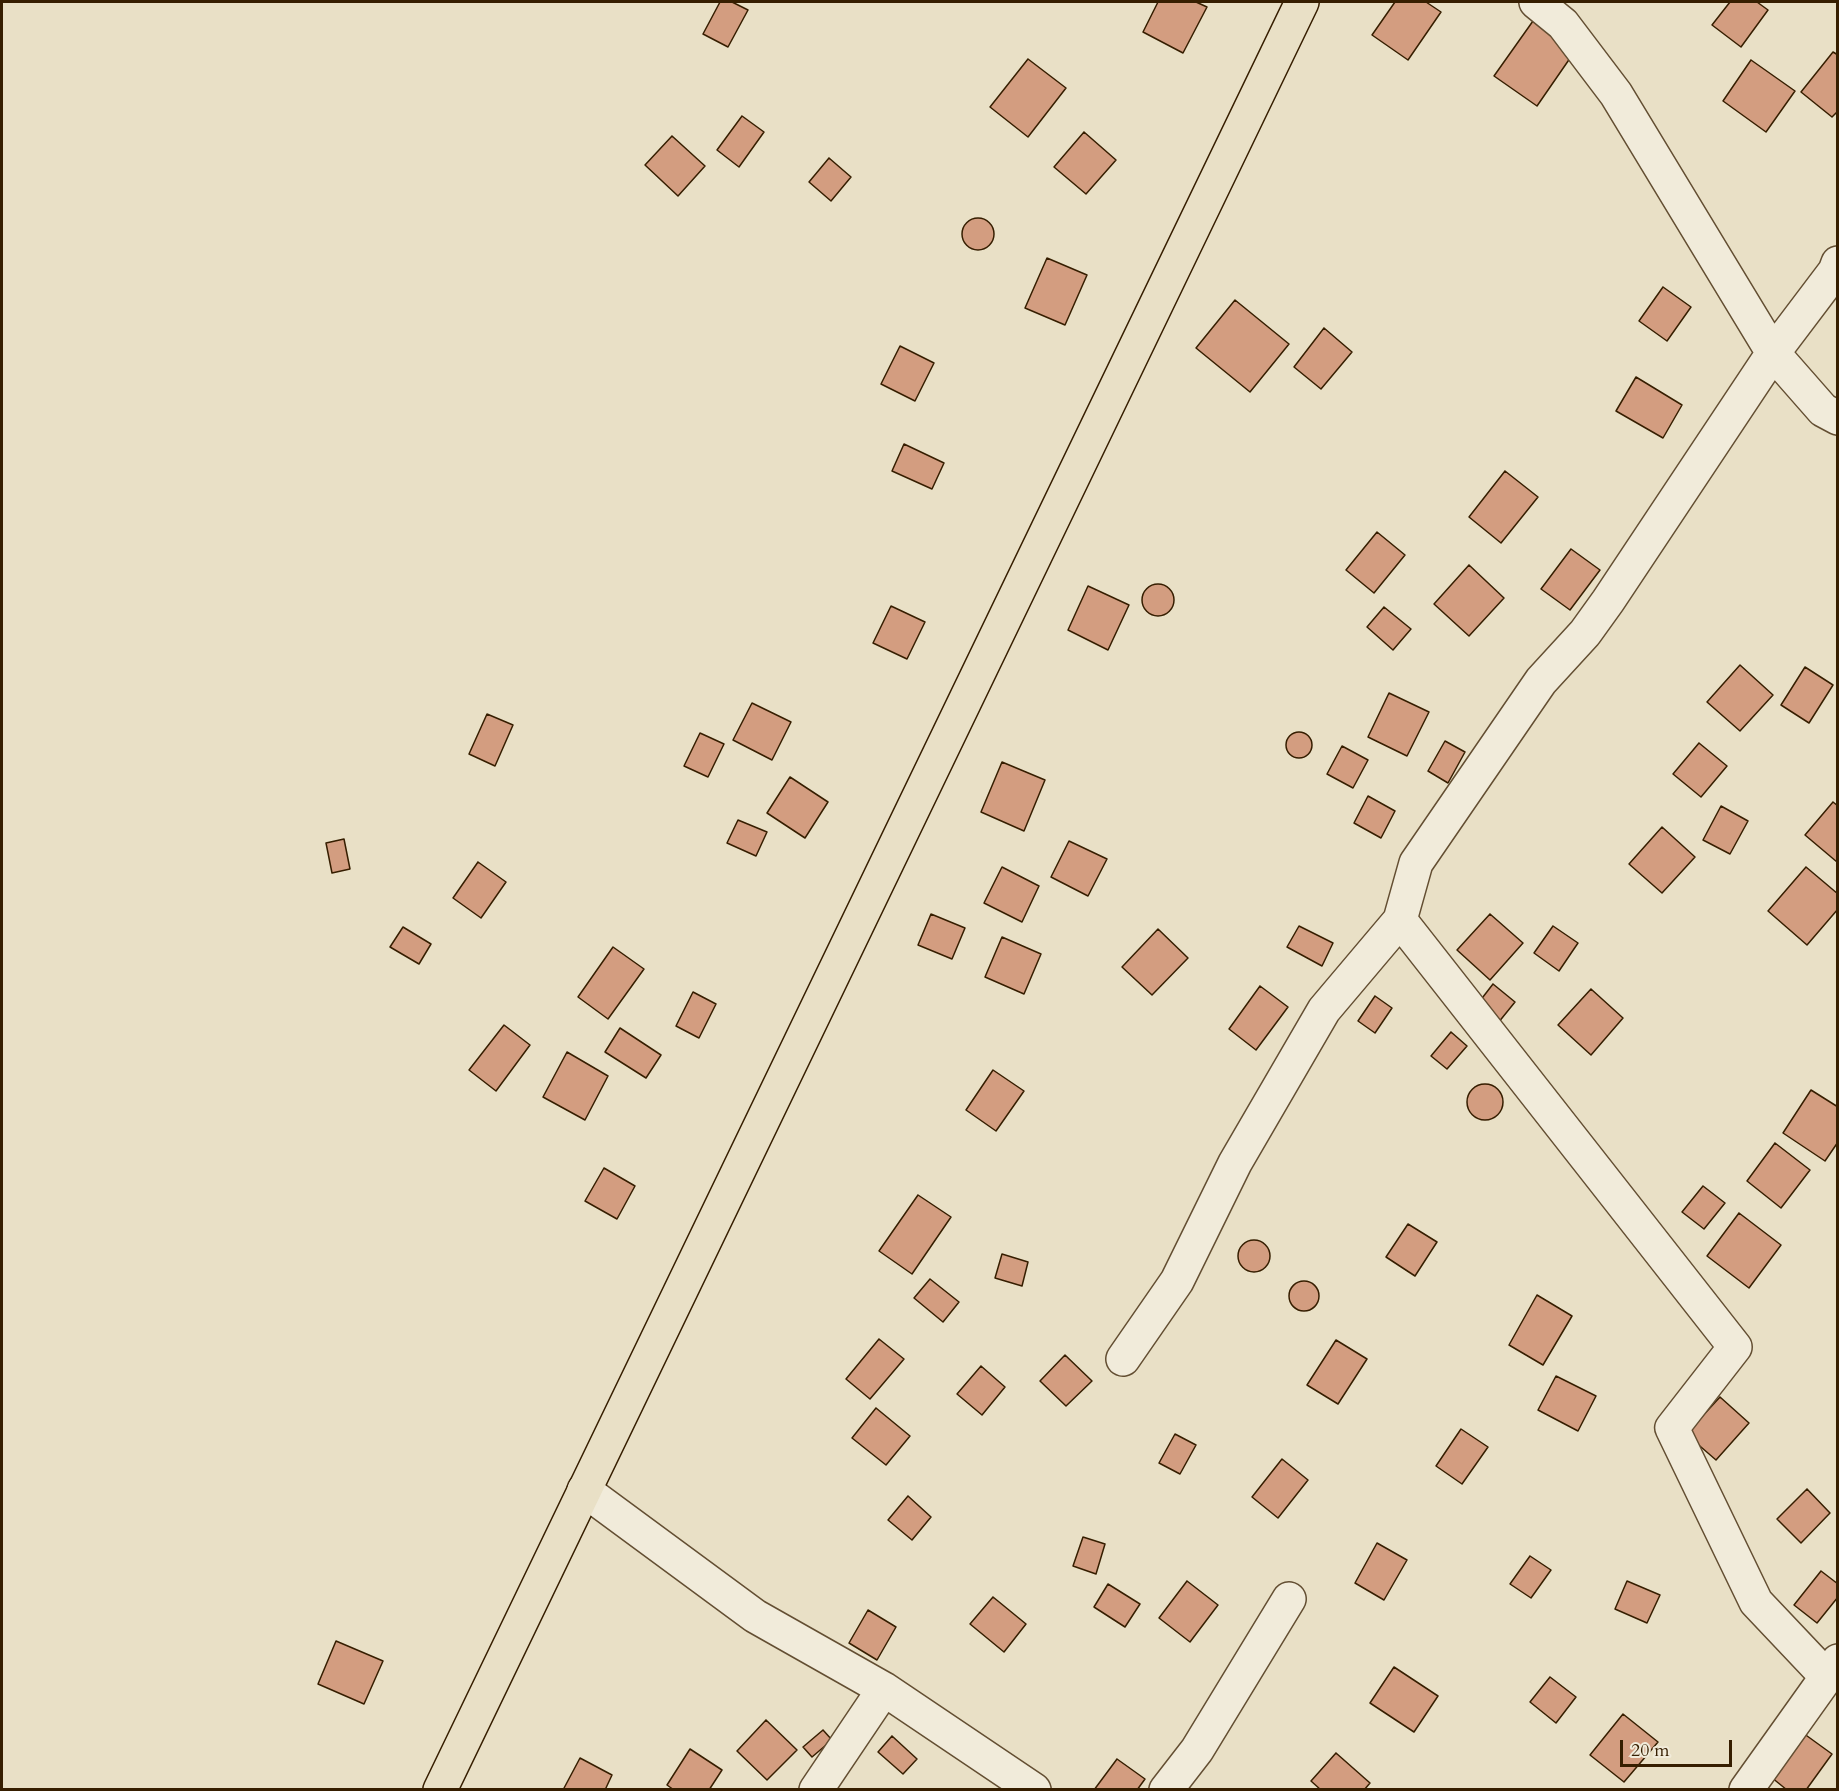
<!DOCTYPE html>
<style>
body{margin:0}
#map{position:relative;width:1839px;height:1791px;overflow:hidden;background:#e9e0c6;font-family:Cardo,serif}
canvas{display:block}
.frame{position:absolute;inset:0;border:3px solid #361e00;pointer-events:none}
.scale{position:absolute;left:1620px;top:1740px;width:112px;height:27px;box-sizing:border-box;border:3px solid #361e00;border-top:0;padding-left:8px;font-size:18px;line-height:21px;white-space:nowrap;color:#361e00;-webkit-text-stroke:4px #f1ebda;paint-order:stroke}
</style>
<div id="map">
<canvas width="1839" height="1791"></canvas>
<div class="frame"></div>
<div class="scale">20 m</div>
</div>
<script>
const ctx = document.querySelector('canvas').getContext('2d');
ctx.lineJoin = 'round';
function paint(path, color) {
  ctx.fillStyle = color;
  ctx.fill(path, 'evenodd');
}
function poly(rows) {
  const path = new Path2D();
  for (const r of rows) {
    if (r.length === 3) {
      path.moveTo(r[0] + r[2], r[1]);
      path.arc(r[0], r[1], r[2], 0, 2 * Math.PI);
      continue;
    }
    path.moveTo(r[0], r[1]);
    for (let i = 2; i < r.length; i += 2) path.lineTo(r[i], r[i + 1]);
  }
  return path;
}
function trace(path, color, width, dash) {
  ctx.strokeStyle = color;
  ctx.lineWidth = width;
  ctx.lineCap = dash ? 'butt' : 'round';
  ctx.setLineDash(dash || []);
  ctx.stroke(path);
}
const building = poly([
 [720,2,732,2,748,10,728,47,703,34,720,2],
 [1158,2,1196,2,1207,7,1183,53,1143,32,1158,2],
 [1395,2,1426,2,1441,12,1408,60,1372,35,1395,2],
 [1730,2,1757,2,1768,10,1741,47,1712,25,1730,2],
 [1533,21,1575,51,1537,106,1494,76,1533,21],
 [1833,52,1838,55,1838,111,1832,117,1801,92,1833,52],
 [1028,59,1066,88,1028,137,990,107,1028,59],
 [1751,60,1795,91,1766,132,1723,101,1751,60],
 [742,116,764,132,739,167,717,150,742,116],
 [1084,132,1116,160,1086,194,1054,167,1084,132],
 [672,136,705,166,678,196,645,165,672,136],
 [829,158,851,177,831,201,809,182,829,158],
 [978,234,16],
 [1047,258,1087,275,1065,325,1025,308,1047,258],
 [1663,287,1691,307,1667,341,1639,321,1663,287],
 [1235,300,1289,344,1250,392,1196,348,1235,300],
 [1324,328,1352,352,1321,389,1294,367,1324,328],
 [900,346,934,363,915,401,881,384,900,346],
 [1636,377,1682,405,1663,438,1616,411,1636,377],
 [904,444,944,463,932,489,892,471,904,444],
 [1505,471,1538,497,1501,543,1469,517,1505,471],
 [1377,532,1405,555,1374,593,1346,570,1377,532],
 [1571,549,1600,570,1570,610,1541,589,1571,549],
 [1469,565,1504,598,1469,636,1434,604,1469,565],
 [1158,600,16],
 [1088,586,1129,605,1108,650,1068,630,1088,586],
 [891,606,925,622,907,659,873,643,891,606],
 [1384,607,1411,629,1393,650,1367,627,1384,607],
 [1740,665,1773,695,1740,731,1707,702,1740,665],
 [1805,667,1833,685,1809,723,1781,705,1805,667],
 [1389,693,1429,712,1407,756,1368,737,1389,693],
 [752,703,791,722,772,760,733,740,752,703],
 [487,714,513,725,495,766,469,754,487,714],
 [1299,745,13],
 [700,733,724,744,708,777,684,766,700,733],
 [1445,741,1465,752,1448,783,1428,771,1445,741],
 [1699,743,1727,766,1701,797,1673,774,1699,743],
 [1342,746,1368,760,1353,788,1327,774,1342,746],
 [1002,762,1045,780,1024,831,981,812,1002,762],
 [790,777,828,802,805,838,767,813,790,777],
 [1368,796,1395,811,1381,838,1354,823,1368,796],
 [1833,802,1838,806,1837,862,1805,835,1833,802],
 [1721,806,1748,821,1730,854,1703,840,1721,806],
 [738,820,767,832,756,856,727,843,738,820],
 [1662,827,1695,857,1662,893,1629,864,1662,827],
 [344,839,350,869,332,873,326,843,344,839],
 [1069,841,1107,859,1088,896,1051,877,1069,841],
 [478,862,506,882,481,918,453,898,478,862],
 [1002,867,1039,886,1022,922,984,903,1002,867],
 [1806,867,1838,894,1838,909,1807,945,1768,911,1806,867],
 [931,914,965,928,952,959,918,945,931,914],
 [1490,914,1523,943,1490,980,1457,950,1490,914],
 [1299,926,1333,943,1322,966,1287,947,1299,926],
 [1553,926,1578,943,1559,971,1534,953,1553,926],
 [403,927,431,944,419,964,390,947,403,927],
 [1158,929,1188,958,1152,995,1122,967,1158,929],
 [1002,937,1041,954,1024,994,985,977,1002,937],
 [613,947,644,969,608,1019,578,997,613,947],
 [1493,984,1515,1002,1498,1023,1476,1006,1493,984],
 [1260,986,1288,1007,1256,1050,1229,1029,1260,986],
 [1591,989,1623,1018,1591,1055,1558,1025,1591,989],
 [693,992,716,1004,699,1038,676,1026,693,992],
 [1375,996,1392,1008,1375,1033,1358,1021,1375,996],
 [504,1025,530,1045,496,1091,469,1070,504,1025],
 [620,1028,661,1055,646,1078,605,1052,620,1028],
 [1451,1032,1467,1046,1447,1069,1431,1056,1451,1032],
 [567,1052,608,1076,585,1120,543,1097,567,1052],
 [993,1070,1024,1091,996,1131,966,1110,993,1070],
 [1485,1102,18],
 [1811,1090,1838,1107,1838,1142,1825,1161,1783,1133,1811,1090],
 [1775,1143,1810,1170,1781,1208,1747,1181,1775,1143],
 [604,1168,635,1186,617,1219,585,1201,604,1168],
 [1703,1186,1725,1203,1704,1229,1682,1212,1703,1186],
 [918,1195,951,1217,912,1274,879,1251,918,1195],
 [1739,1213,1781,1245,1749,1288,1707,1256,1739,1213],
 [1408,1224,1437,1242,1415,1276,1386,1257,1408,1224],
 [1254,1256,16],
 [1002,1254,1028,1262,1022,1286,995,1278,1002,1254],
 [930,1279,959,1302,943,1322,914,1298,930,1279],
 [1304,1296,15],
 [1537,1295,1572,1316,1543,1365,1509,1345,1537,1295],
 [879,1339,904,1359,870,1399,846,1379,879,1339],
 [1336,1340,1367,1359,1338,1404,1307,1385,1336,1340],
 [1065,1355,1092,1381,1066,1406,1040,1381,1065,1355],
 [981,1366,1005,1387,982,1415,957,1394,981,1366],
 [1556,1376,1596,1396,1578,1431,1538,1410,1556,1376],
 [1720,1397,1749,1423,1716,1460,1686,1434,1720,1397],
 [876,1408,910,1436,886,1465,852,1438,876,1408],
 [1461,1429,1488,1447,1462,1484,1436,1466,1461,1429],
 [1175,1434,1196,1445,1180,1474,1159,1463,1175,1434],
 [1282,1459,1308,1480,1278,1518,1252,1497,1282,1459],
 [1807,1489,1830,1513,1801,1543,1777,1519,1807,1489],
 [908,1496,931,1517,912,1540,888,1520,908,1496],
 [1083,1537,1105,1544,1096,1574,1073,1566,1083,1537],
 [1377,1543,1407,1560,1384,1600,1355,1583,1377,1543],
 [1530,1556,1551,1570,1531,1598,1510,1584,1530,1556],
 [1821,1571,1838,1584,1838,1597,1817,1623,1794,1605,1821,1571],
 [1187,1581,1218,1605,1190,1642,1159,1618,1187,1581],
 [1627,1581,1660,1595,1647,1623,1615,1609,1627,1581],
 [1108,1584,1140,1604,1125,1627,1094,1607,1108,1584],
 [993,1597,1026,1624,1004,1652,970,1624,993,1597],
 [868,1610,896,1627,877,1660,849,1643,868,1610],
 [336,1641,383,1661,364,1704,318,1684,336,1641],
 [1394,1667,1438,1696,1414,1732,1370,1703,1394,1667],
 [1550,1677,1576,1697,1556,1723,1530,1702,1550,1677],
 [1623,1714,1658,1742,1624,1782,1590,1755,1623,1714],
 [766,1720,797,1750,767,1780,737,1751,766,1720],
 [823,1730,832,1740,812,1757,803,1747,823,1730],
 [1803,1733,1832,1754,1806,1790,1787,1790,1771,1777,1803,1733],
 [892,1736,917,1759,903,1774,878,1752,892,1736],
 [690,1749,722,1770,709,1790,674,1790,667,1785,690,1749],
 [1336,1753,1370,1783,1364,1790,1321,1790,1311,1781,1336,1753],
 [580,1758,612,1775,605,1790,563,1790,580,1758],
 [1117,1759,1145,1779,1137,1790,1094,1790,1117,1759]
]);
const minor = poly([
 [1536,2,1563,24,1616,94,1773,353,1823,410,1838,418],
 [1400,920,1735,1347,1672,1428,1756,1602,1826,1676],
 [1123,1359,1177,1281,1235,1163,1324,1010,1400,920,1416,863,1541,681,1585,633,1608,601,1773,353,1835,271,1838,263],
 [584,1490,755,1616,884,1689,1034,1790],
 [816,1790,884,1689],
 [1166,1790,1197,1750,1289,1599],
 [1746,1790,1838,1661]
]);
const major = poly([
 [440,1790,1302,2]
]);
paint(building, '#d39d80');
trace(building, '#361e00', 1.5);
trace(minor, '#634e32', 36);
trace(major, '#361e00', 36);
trace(minor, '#f1ebda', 33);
trace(major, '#e9e0c6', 33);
</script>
